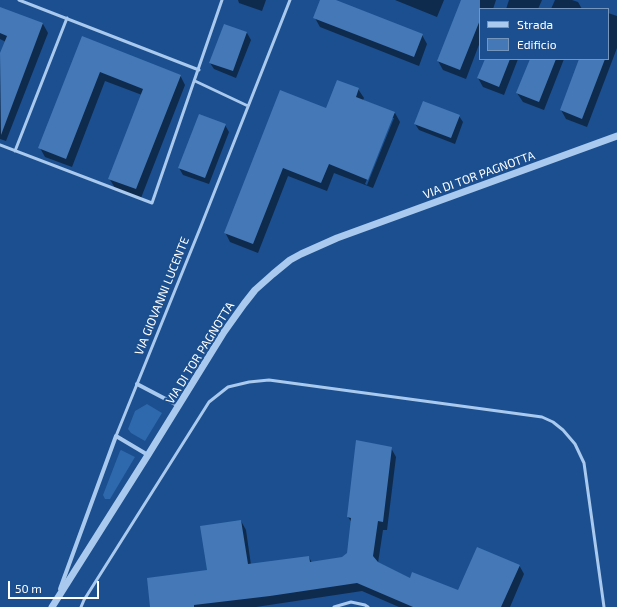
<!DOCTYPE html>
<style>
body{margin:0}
#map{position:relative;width:617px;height:607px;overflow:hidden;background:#1b4f8f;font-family:"Exo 2",sans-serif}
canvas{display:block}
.legend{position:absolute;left:479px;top:8px;width:130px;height:52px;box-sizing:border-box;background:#1b4f8f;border:1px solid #7695bc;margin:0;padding:5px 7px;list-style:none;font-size:12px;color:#fff}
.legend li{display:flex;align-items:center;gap:8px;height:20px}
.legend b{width:20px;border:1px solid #7695bc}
.scale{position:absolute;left:8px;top:581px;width:91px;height:18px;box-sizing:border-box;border:2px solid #fff;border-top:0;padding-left:5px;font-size:12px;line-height:14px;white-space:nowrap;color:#fff;-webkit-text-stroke:3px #1b4f8f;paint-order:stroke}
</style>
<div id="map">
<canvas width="617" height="607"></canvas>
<ul class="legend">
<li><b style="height:5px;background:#a9c9ee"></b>Strada</li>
<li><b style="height:11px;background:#4478b7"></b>Edificio</li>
</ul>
<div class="scale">50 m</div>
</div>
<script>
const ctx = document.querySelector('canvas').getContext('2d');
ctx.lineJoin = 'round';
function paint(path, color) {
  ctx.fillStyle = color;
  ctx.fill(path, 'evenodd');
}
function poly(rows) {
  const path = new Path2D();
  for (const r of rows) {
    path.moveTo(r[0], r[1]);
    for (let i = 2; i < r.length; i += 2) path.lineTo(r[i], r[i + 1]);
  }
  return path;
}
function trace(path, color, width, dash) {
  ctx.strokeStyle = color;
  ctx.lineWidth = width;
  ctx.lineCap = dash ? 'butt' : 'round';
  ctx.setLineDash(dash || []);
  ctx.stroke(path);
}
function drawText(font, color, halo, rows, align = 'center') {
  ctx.font = font + ' "Exo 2",sans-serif';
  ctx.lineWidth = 4;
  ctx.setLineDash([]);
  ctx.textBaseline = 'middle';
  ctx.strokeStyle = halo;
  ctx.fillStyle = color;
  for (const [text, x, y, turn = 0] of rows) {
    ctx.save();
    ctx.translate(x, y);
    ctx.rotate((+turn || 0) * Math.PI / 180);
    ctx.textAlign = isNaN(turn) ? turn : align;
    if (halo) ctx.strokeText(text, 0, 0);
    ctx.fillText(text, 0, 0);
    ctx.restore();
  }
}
const green = poly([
 [147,404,162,413,145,441,131,433,128,429,135,411],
 [121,450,135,457,110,499,105,499,103,495,120,451]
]);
const shadow = poly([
 [238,0,266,0,262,11,239,3],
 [321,0,333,0,422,35,427,44,419,66,320,27,315,18],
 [395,0,444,0,437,17],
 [462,0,496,0,493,9,480,9,480,42,466,79,443,70,438,61],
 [509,0,542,0,538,9,506,9],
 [555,0,572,0,578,2,582,9,551,9],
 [0,8,43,24,48,33,6,141,0,139,0,56,6,42,0,39],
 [608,13,617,16,617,48,587,127,566,119,561,110,580,59,608,59],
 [224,25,247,33,251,40,236,78,214,69,210,63],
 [83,38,180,75,185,85,141,198,115,188,109,178,142,95,105,81,72,167,45,157,40,148],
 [486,59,518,59,504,95,483,87,478,78],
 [531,59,564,59,544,110,523,102,517,93],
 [358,89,364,98,363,100,395,113,400,122,373,188,334,173,327,191,288,176,258,253,230,242,225,232,326,110],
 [392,118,394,118,367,185,365,184],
 [459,116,463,122,455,144,419,130,415,124],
 [225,125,229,132,209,184,183,175,179,168],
 [391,448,396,457,387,530,383,530,378,563,410,580,459,592,519,565,524,574,510,607,399,607,362,591,256,607,151,607,208,571,241,521,246,530,251,565,309,557,312,563,342,558,348,554,352,523,348,517]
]);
const building = poly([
 [320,0,336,0,423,34,414,57,313,18],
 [461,0,480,0,480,20,460,70,437,61],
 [0,7,43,23,1,135,0,53,7,36,0,33],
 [224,24,247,32,233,71,209,63],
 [82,36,181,75,136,189,108,179,143,89,100,72,66,159,38,148],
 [485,59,510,59,499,87,477,78],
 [530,59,556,59,539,102,516,93],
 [579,59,605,59,582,119,560,110],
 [337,80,359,88,356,97,395,112,368,180,329,164,321,183,283,168,253,244,224,233,280,90,326,108],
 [423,101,460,115,451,138,414,124],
 [199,114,226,124,205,178,178,168],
 [356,440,392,447,383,522,378,521,373,556,378,562,410,578,412,572,458,590,477,547,520,565,501,607,413,607,357,583,270,596,194,605,194,607,150,607,147,578,207,570,200,526,241,520,248,564,309,556,310,562,342,557,347,553,351,518,347,517]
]);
const service = poly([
 [19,0,199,70],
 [195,81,248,106],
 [0,145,152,203,222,0],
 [15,151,67,18],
 [116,436,201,226,290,0],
 [81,607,84,600,209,402,228,387,249,382,269,380,542,417,553,422,563,430,575,444,584,463,604,607],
 [334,607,351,602,365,605,368,607]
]);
const minor = poly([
 [137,384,179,406],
 [60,589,116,436,148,455]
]);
const tertiary = poly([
 [52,607,148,455,224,332,244,304,255,290,273,274,290,260,301,254,337,238,617,136]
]);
const streetNames = [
 ["VIA DI TOR PAGNOTTA",479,175,-20],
 ["VIA GIOVANNI LUCENTE",162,296,-68],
 ["VIA DI TOR PAGNOTTA",200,353,-58]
];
paint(green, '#2e69ad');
paint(shadow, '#0007');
paint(building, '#4478b7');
trace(service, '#a9c9ee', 3);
trace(minor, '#a9c9ee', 4);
trace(tertiary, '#a9c9ee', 7);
drawText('12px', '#fff', '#1b4f8f', streetNames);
</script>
